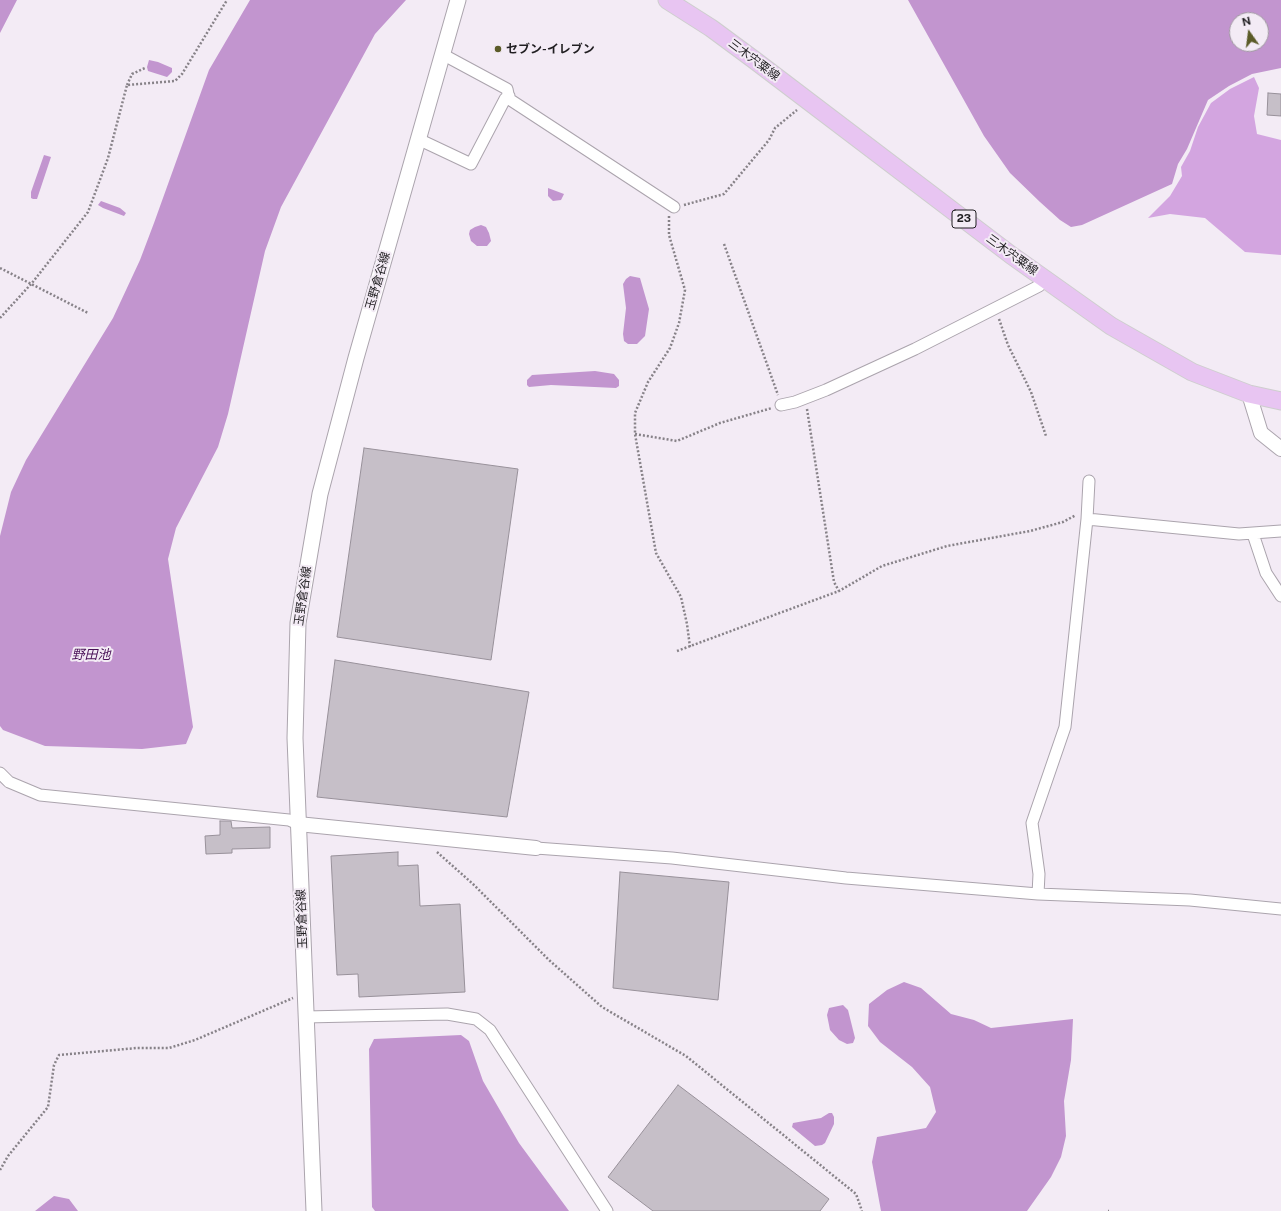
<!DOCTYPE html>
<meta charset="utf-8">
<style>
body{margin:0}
#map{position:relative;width:1281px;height:1211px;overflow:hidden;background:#f3ebf5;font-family:"Public Sans",sans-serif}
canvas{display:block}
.north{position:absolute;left:1229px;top:12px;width:40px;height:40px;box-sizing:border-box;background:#f3ebf5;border:1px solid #9f99a0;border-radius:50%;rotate:346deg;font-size:11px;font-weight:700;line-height:16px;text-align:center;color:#201e21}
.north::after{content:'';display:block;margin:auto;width:14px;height:18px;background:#5b5b28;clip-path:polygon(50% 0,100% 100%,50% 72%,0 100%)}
</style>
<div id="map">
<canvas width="1281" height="1211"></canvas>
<div class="north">N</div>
</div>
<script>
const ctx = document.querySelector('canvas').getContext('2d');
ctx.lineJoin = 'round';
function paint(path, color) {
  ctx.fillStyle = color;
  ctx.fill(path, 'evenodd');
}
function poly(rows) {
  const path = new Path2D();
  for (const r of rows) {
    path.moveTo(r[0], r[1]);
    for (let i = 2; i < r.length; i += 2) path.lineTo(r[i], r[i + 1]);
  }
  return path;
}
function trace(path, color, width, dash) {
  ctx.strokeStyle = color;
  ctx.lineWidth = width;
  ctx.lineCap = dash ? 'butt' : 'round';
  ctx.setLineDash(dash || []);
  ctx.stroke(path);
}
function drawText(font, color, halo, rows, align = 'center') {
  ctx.font = font + ' "Public Sans","Noto Sans JP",sans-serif';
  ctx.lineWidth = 4;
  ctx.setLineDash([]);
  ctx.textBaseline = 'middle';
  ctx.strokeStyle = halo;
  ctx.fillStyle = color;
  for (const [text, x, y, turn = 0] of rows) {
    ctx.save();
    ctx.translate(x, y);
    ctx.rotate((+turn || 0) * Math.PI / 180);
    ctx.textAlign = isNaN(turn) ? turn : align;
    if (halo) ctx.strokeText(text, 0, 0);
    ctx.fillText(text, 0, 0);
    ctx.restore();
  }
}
const forest = poly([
 [1254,77,1259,88,1254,116,1257,134,1281,140,1281,255,1245,252,1205,218,1170,214,1148,218,1170,196,1182,176,1181,167,1190,151,1198,127,1211,103,1230,89]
]);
const water = poly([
 [0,0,17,0,0,33],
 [250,0,406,0,375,34,281,207,265,251,228,414,218,447,176,528,168,559,193,727,186,744,142,749,45,746,3,730,0,726,0,536,11,492,26,460,113,318,140,260,154,223,209,70],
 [908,0,1281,0,1281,68,1252,74,1229,86,1208,100,1187,149,1178,164,1172,184,1082,225,1071,227,1060,220,1040,202,1010,173,984,136],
 [1237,20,1261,20,1261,44,1237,44],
 [149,60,158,62,172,68,172,72,167,77,148,71,147,67],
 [44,155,51,157,37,199,33,199,31,198,31,192],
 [548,188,564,194,561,200,553,201,548,196],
 [101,201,120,208,126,213,124,216,103,208,98,205],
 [481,225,486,227,489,233,491,241,487,246,477,246,471,241,469,234,470,230,475,227],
 [630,276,640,278,649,309,645,336,637,344,628,344,624,341,623,334,626,308,623,284,626,279],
 [595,371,614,374,619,380,619,386,616,388,551,385,529,387,527,385,527,380,532,375],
 [904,982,921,988,951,1014,974,1020,991,1028,1073,1019,1071,1060,1064,1101,1066,1136,1061,1157,1051,1177,1027,1211,881,1211,872,1162,877,1137,926,1128,936,1112,930,1087,912,1067,880,1042,868,1026,869,1004,887,990],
 [843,1005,848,1010,855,1038,853,1043,847,1044,839,1040,830,1030,827,1015,829,1008],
 [461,1035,469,1041,483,1081,519,1143,569,1211,375,1211,372,1207,369,1049,374,1039],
 [829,1113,832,1113,834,1117,834,1124,825,1143,822,1145,815,1146,792,1127,793,1123,821,1118],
 [54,1196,69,1199,78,1211,35,1211]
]);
const building = poly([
 [1268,93,1281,94,1281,116,1267,115,1268,93],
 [364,448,518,469,491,660,337,637,364,448],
 [335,660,529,692,507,817,317,797,335,660],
 [220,821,231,821,232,828,270,827,270,848,232,849,232,853,206,854,205,836,220,835,220,821],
 [398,852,398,866,418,865,420,906,460,904,465,992,359,997,358,974,337,975,331,856,398,852],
 [620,872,729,882,718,1000,613,988,620,872],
 [678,1085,829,1199,820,1211,653,1211,608,1177,678,1085]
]);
const path = poly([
 [127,85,132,74,145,68],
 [684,205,724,194,769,140,775,128,797,110],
 [669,216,669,235,685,290,679,323,670,348,648,382,635,413,635,434,656,553,681,597,687,624,690,647],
 [724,244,778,395],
 [0,268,88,313],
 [0,318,32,283,88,212,108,158,127,85,175,81,182,74,227,0],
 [999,319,1008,345,1031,392,1046,436],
 [807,409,834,582,839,591],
 [635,434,677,441,720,423,772,408],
 [677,651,839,591,882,566,947,546,1030,531,1063,522,1076,515],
 [437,852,473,884,549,960,602,1007,686,1056,856,1194,862,1211],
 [0,1170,8,1156,48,1107,54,1065,59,1055,137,1048,169,1048,195,1040,293,998],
 [1108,1211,1109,1211]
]);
const minor = poly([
 [442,54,507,89,509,99,674,207],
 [418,139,471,164,505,99,509,96],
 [781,405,795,402,826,390,915,349,1039,286,1044,278],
 [1087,519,1239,534,1281,531],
 [1253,534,1266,573,1281,596],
 [0,773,9,782,40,795,289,820,298,824],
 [536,848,672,858,846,878,1038,894,1190,900,1281,909],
 [1038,894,1039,874,1032,823,1065,727,1087,519,1089,481],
 [305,1017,447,1014,476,1019,490,1030,607,1211]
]);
const tertiary = poly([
 [1249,394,1261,433,1281,449],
 [298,824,536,848]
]);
const secondary = poly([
 [314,1211,295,738,298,623,320,494,356,358,458,0]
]);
const primary = poly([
 [667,0,711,28,753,59,1011,255,1111,326,1192,372,1249,394,1281,401]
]);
const markers = [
 [498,49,4,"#5b5b28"]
];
const shields = [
 [964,219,24]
];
const shieldNames = [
 ["23",964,219]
];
const poiNames = [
 ["セブン-イレブン",506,49]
];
const streetNames = [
 ["三木宍粟線",754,60,37],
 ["三木宍粟線",1012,255,36],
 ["玉野倉谷線",378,281,-74],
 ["玉野倉谷線",303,596,-82],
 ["玉野倉谷線",302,919,-92]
];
const waterNames = [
 ["野田池",91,655]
];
paint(forest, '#d3a5e0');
paint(water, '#c295cf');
paint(building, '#c6bfc8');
trace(building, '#98919a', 1);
trace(minor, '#aba4ad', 13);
trace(tertiary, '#aba4ad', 16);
trace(secondary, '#aba4ad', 17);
trace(primary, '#cecece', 19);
trace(path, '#878288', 2.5, [2, 2]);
trace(minor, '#fff', 11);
trace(tertiary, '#fff', 14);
trace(secondary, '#fff', 15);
trace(primary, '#e8c5f2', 17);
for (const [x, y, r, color] of markers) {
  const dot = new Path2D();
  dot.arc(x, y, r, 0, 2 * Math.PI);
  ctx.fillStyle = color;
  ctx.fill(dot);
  trace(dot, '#f3ebf5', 1.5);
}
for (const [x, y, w] of shields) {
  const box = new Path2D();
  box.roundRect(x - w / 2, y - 9, w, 18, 3);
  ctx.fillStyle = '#f3ebf5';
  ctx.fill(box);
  trace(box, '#201e21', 1);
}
drawText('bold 11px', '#201e21', null, shieldNames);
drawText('bold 12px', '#201e21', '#f3ebf5', poiNames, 'left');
drawText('12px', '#201e21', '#f3ebf5', streetNames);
drawText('italic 13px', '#480f56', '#f3ebf5', waterNames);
</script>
